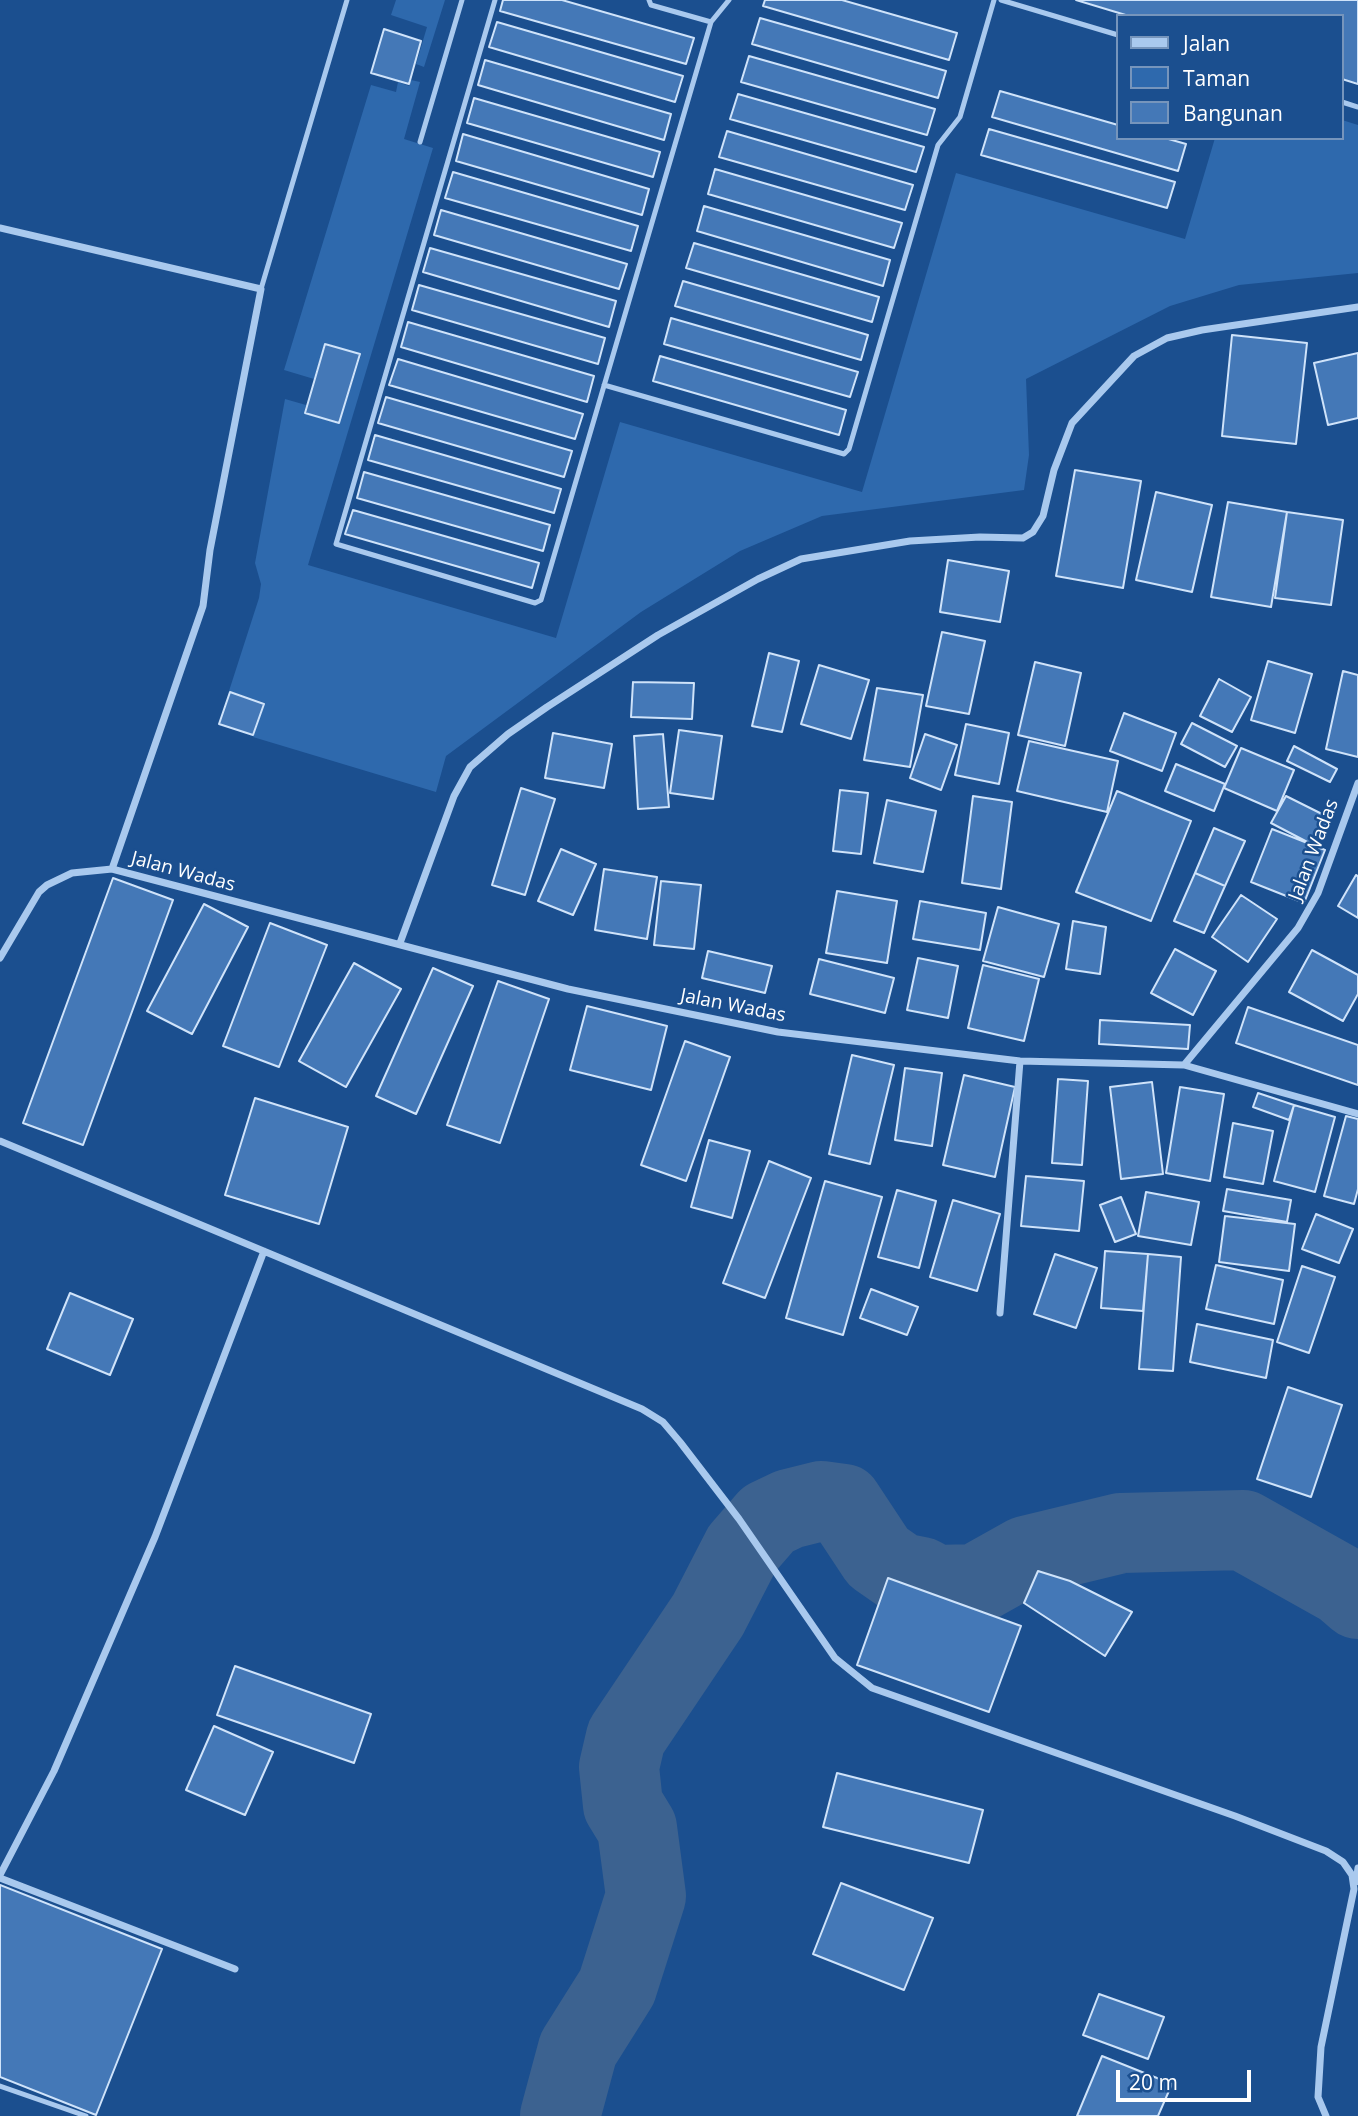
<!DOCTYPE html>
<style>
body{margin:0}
#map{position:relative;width:1358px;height:2116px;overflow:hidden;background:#1b4f8f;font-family:"Open Sans",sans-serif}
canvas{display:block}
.legend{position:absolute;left:1116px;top:14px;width:228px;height:126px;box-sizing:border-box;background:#1b4f8f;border:2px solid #7695bc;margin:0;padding:9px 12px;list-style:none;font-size:21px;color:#fff}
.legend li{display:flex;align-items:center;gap:14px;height:35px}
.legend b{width:35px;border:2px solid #7695bc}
.scale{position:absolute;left:1116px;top:2070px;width:135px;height:32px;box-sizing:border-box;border:4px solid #fff;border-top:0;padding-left:9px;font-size:21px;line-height:24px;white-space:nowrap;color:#fff;-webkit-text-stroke:5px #1b4f8f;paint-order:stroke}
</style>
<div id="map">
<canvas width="1358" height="2116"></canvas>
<ul class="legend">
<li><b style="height:9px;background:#a9c9ee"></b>Jalan</li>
<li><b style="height:19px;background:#2e69ad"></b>Taman</li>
<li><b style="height:19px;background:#4478b7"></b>Bangunan</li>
</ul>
<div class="scale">20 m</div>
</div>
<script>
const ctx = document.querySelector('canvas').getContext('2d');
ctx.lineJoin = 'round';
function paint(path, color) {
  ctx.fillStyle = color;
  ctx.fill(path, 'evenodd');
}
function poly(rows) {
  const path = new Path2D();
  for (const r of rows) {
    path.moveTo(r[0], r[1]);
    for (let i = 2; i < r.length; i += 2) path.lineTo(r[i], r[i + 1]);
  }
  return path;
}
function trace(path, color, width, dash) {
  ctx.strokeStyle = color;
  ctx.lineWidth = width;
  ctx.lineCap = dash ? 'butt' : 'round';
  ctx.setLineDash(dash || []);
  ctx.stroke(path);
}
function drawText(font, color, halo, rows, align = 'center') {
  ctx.font = font + ' "Open Sans",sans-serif';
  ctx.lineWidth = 5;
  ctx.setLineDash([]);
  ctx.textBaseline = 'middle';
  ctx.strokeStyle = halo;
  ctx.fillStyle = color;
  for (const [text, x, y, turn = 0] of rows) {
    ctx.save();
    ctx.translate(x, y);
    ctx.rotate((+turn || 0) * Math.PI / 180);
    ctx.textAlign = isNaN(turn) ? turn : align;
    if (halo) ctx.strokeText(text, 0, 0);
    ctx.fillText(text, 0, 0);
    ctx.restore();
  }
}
const green = poly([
 [396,0,445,0,424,67,416,64,427,27,391,15],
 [411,80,420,82,404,139,433,148,308,565,556,638,620,422,862,492,956,173,1185,239,1215,138,1342,138,1342,120,1358,125,1358,273,1239,285,1170,306,1026,379,1029,455,1024,490,822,516,740,551,641,612,446,756,436,792,253,737,265,703,229,691,259,598,261,584,255,563,285,399,306,405,304,413,339,424,361,355,325,343,314,379,284,370,371,85,396,92,398,82,409,86]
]);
const river = poly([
 [560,2116,578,2049,617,1987,646,1896,637,1828,623,1805,619,1767,626,1737,708,1615,742,1549,768,1519,789,1509,821,1501,843,1504,878,1557,901,1573,921,1577,936,1585,976,1584,1026,1556,1121,1533,1243,1530,1343,1586,1358,1599]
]);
const building = poly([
 [503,0,562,0,694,38,686,64,500,11,503,0],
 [765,0,842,0,957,33,949,60,763,6,765,0],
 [1076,0,1358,0,1358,84,1342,79,1342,16,1129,16,1076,0],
 [760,18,946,71,938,98,752,44,760,18],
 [497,22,683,76,675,102,489,47,497,22],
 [384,29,421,41,409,84,371,73,384,29],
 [749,56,935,109,927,135,741,82,749,56],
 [485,60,671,114,664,140,478,85,485,60],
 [1000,91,1118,125,1118,138,1165,138,1186,144,1178,171,992,117,1000,91],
 [738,94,924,147,916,172,730,119,738,94],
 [474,98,660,152,653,177,467,123,474,98],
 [989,129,1175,182,1167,208,981,155,989,129],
 [727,131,913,185,905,210,719,157,727,131],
 [463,134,649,189,642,215,456,161,463,134],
 [715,169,902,223,894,248,708,194,715,169],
 [453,172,638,226,631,251,445,198,453,172],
 [704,206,890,260,883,286,697,231,704,206],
 [441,210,627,264,619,289,434,235,441,210],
 [694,243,879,297,872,322,686,268,694,243],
 [430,248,616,301,609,327,423,272,430,248],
 [683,281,868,335,861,360,675,306,683,281],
 [419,285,605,338,598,364,412,310,419,285],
 [671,318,858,372,850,397,664,344,671,318],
 [408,322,594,376,587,402,401,347,408,322],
 [1232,335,1307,343,1296,444,1222,436,1232,335],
 [325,344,360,354,339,423,305,413,325,344],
 [1358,353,1358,418,1328,425,1314,363,1358,353],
 [660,356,846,410,839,435,653,381,660,356],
 [398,359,583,414,575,439,389,385,398,359],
 [386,397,572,451,564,477,378,423,386,397],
 [375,435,561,489,554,513,368,460,375,435],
 [1075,470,1141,481,1123,588,1056,576,1075,470],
 [364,472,550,525,543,551,357,498,364,472],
 [1156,492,1212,505,1192,592,1136,580,1156,492],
 [1228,502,1287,512,1271,607,1211,597,1228,502],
 [353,510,539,563,532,588,345,534,353,510],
 [1287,512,1343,520,1331,605,1275,598,1287,512],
 [948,560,1009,571,1000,622,940,612,948,560],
 [942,632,985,641,969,714,926,706,942,632],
 [769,653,799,661,782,732,752,726,769,653],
 [1268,661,1312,674,1295,733,1251,720,1268,661],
 [1035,662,1081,673,1065,746,1018,735,1035,662],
 [819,665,869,680,851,739,801,724,819,665],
 [1343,671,1358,675,1358,757,1326,749,1343,671],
 [1219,679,1251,697,1232,732,1200,716,1219,679],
 [633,682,694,683,692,719,631,717,633,682],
 [877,688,923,695,910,767,864,760,877,688],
 [230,692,264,704,253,735,219,724,230,692],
 [1124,713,1176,733,1162,771,1110,751,1124,713],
 [1192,723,1237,746,1225,767,1181,744,1192,723],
 [966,724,1009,733,999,784,955,775,966,724],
 [679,730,722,736,713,799,670,793,679,730],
 [553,733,612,744,604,788,545,778,553,733],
 [663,734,669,807,638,809,634,736,663,734],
 [925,734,957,745,941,790,910,778,925,734],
 [1029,741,1118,761,1107,812,1017,791,1029,741],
 [1294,746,1337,769,1330,782,1287,761,1294,746],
 [1241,748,1294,770,1277,811,1224,788,1241,748],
 [1176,764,1225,784,1214,811,1165,791,1176,764],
 [521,788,555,799,525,895,492,885,521,788],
 [840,790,868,793,861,854,833,851,840,790],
 [1117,791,1191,821,1151,921,1076,892,1117,791],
 [973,796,1012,802,1001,889,962,883,973,796],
 [1286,796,1330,818,1315,846,1271,823,1286,796],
 [887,800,936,811,923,872,874,863,887,800],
 [1214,828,1245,841,1225,886,1195,873,1214,828],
 [1272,829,1325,850,1304,903,1251,882,1272,829],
 [561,849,596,864,573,915,538,901,561,849],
 [604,869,657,877,647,939,595,930,604,869],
 [1195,873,1225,886,1204,933,1174,921,1195,873],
 [1356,875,1358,876,1358,918,1338,906,1356,875],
 [113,878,173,900,83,1145,23,1123,113,878],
 [661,881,701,885,694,949,654,945,661,881],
 [837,891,897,901,887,963,826,953,837,891],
 [1241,895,1277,919,1248,962,1212,937,1241,895],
 [920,901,986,913,980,950,913,939,920,901],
 [204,904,248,927,192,1034,147,1011,204,904],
 [998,907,1059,924,1044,977,983,961,998,907],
 [1073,921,1106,927,1100,974,1066,969,1073,921],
 [270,923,327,945,279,1067,223,1046,270,923],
 [1175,949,1216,971,1193,1015,1151,993,1175,949],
 [1312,950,1358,975,1358,994,1343,1021,1289,992,1312,950],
 [708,951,772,966,765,993,702,978,708,951],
 [918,958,958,966,948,1018,907,1010,918,958],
 [819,959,894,978,885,1013,810,994,819,959],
 [354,963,401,989,346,1087,299,1061,354,963],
 [983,965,1039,979,1024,1041,968,1028,983,965],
 [433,968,473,986,416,1114,376,1096,433,968],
 [498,981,549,999,500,1143,447,1125,498,981],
 [587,1006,667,1026,651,1090,570,1070,587,1006],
 [1248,1007,1358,1045,1358,1085,1236,1043,1248,1007],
 [1100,1020,1190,1025,1188,1049,1099,1044,1100,1020],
 [685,1041,730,1057,686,1181,641,1165,685,1041],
 [852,1055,894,1065,870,1164,829,1154,852,1055],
 [905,1068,942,1073,932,1146,895,1140,905,1068],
 [964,1075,1015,1087,995,1177,943,1165,964,1075],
 [1058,1079,1088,1081,1082,1165,1052,1163,1058,1079],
 [1152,1082,1163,1174,1121,1179,1110,1087,1152,1082],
 [1180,1087,1224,1094,1210,1181,1166,1173,1180,1087],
 [1258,1093,1294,1105,1289,1120,1253,1107,1258,1093],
 [255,1098,348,1127,319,1224,225,1195,255,1098],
 [1294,1105,1335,1117,1315,1192,1274,1181,1294,1105],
 [1346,1116,1358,1119,1358,1189,1354,1204,1324,1196,1346,1116],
 [1233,1123,1273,1131,1263,1184,1224,1177,1233,1123],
 [709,1140,750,1151,732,1218,691,1207,709,1140],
 [769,1161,811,1178,765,1298,723,1283,769,1161],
 [1026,1176,1084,1181,1079,1231,1021,1226,1026,1176],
 [825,1181,882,1197,843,1335,786,1318,825,1181],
 [1227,1189,1291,1200,1287,1222,1223,1211,1227,1189],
 [897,1190,936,1201,919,1268,878,1257,897,1190],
 [1146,1192,1199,1202,1191,1245,1138,1236,1146,1192],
 [1121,1197,1136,1234,1115,1242,1100,1205,1121,1197],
 [953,1200,1000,1214,977,1291,930,1277,953,1200],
 [1316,1214,1353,1229,1339,1263,1302,1249,1316,1214],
 [1225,1216,1295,1224,1289,1271,1219,1262,1225,1216],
 [1105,1251,1148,1254,1143,1311,1101,1308,1105,1251],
 [1055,1254,1097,1268,1076,1328,1034,1314,1055,1254],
 [1148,1254,1181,1257,1173,1371,1139,1369,1148,1254],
 [1216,1265,1283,1280,1274,1324,1206,1309,1216,1265],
 [1302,1266,1335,1277,1309,1353,1277,1342,1302,1266],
 [871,1289,918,1307,907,1335,860,1318,871,1289],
 [70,1293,133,1319,110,1375,47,1349,70,1293],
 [1197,1324,1273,1340,1266,1378,1190,1362,1197,1324],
 [1288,1387,1342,1405,1311,1497,1257,1479,1288,1387],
 [1038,1571,1070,1581,1132,1612,1105,1656,1024,1603,1038,1571],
 [888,1578,1021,1626,989,1712,857,1665,888,1578],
 [235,1666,371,1714,354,1763,217,1715,235,1666],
 [214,1726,273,1752,245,1815,186,1790,214,1726],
 [837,1773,983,1810,969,1863,823,1827,837,1773],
 [841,1883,933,1918,904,1990,813,1954,841,1883],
 [0,1885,162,1949,96,2115,0,2077,0,1885],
 [1099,1994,1164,2017,1148,2059,1083,2035,1099,1994],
 [1102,2056,1172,2084,1158,2116,1077,2116,1102,2056]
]);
const lane = poly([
 [495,0,336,544,535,603,541,600,711,22,729,0],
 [649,0,651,5,711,22],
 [1001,0,1118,35],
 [1342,102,1358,107],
 [420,142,462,0],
 [261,289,347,0],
 [604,385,844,454,849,449,938,145,960,117,994,0],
 [0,2086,86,2116]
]);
const street = poly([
 [0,228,261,289,210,550,203,606,112,869],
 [400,943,454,796,470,767,508,734,547,707,658,635,758,579,801,559,910,541,980,537,1023,538,1033,532,1043,516,1054,470,1072,423,1134,356,1167,338,1202,330,1358,307],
 [0,958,39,892,47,885,72,873,112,869,568,989,778,1032,1020,1061,1184,1065,1298,928,1318,893,1358,783],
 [1184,1065,1358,1114],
 [0,1141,642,1409,663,1422,680,1442,739,1519,835,1658,872,1688,1235,1816,1326,1851,1343,1862,1352,1875,1354,1889,1321,2047,1318,2097,1326,2116],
 [1000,1313,1020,1061],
 [0,1875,54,1771,155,1537,264,1251],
 [0,1878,235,1969],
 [1356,1882,1358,1868]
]);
const streetNames = [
 ["Jalan Wadas",1314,850,-69],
 ["Jalan Wadas",183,872,15],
 ["Jalan Wadas",733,1006,11]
];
paint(green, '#2e69ad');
trace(river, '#3c6290', 80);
paint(building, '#4478b7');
trace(building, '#cfe3fa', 2);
trace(lane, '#a9c9ee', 5);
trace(street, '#a9c9ee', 7);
drawText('19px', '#fff', '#1b4f8f', streetNames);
</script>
